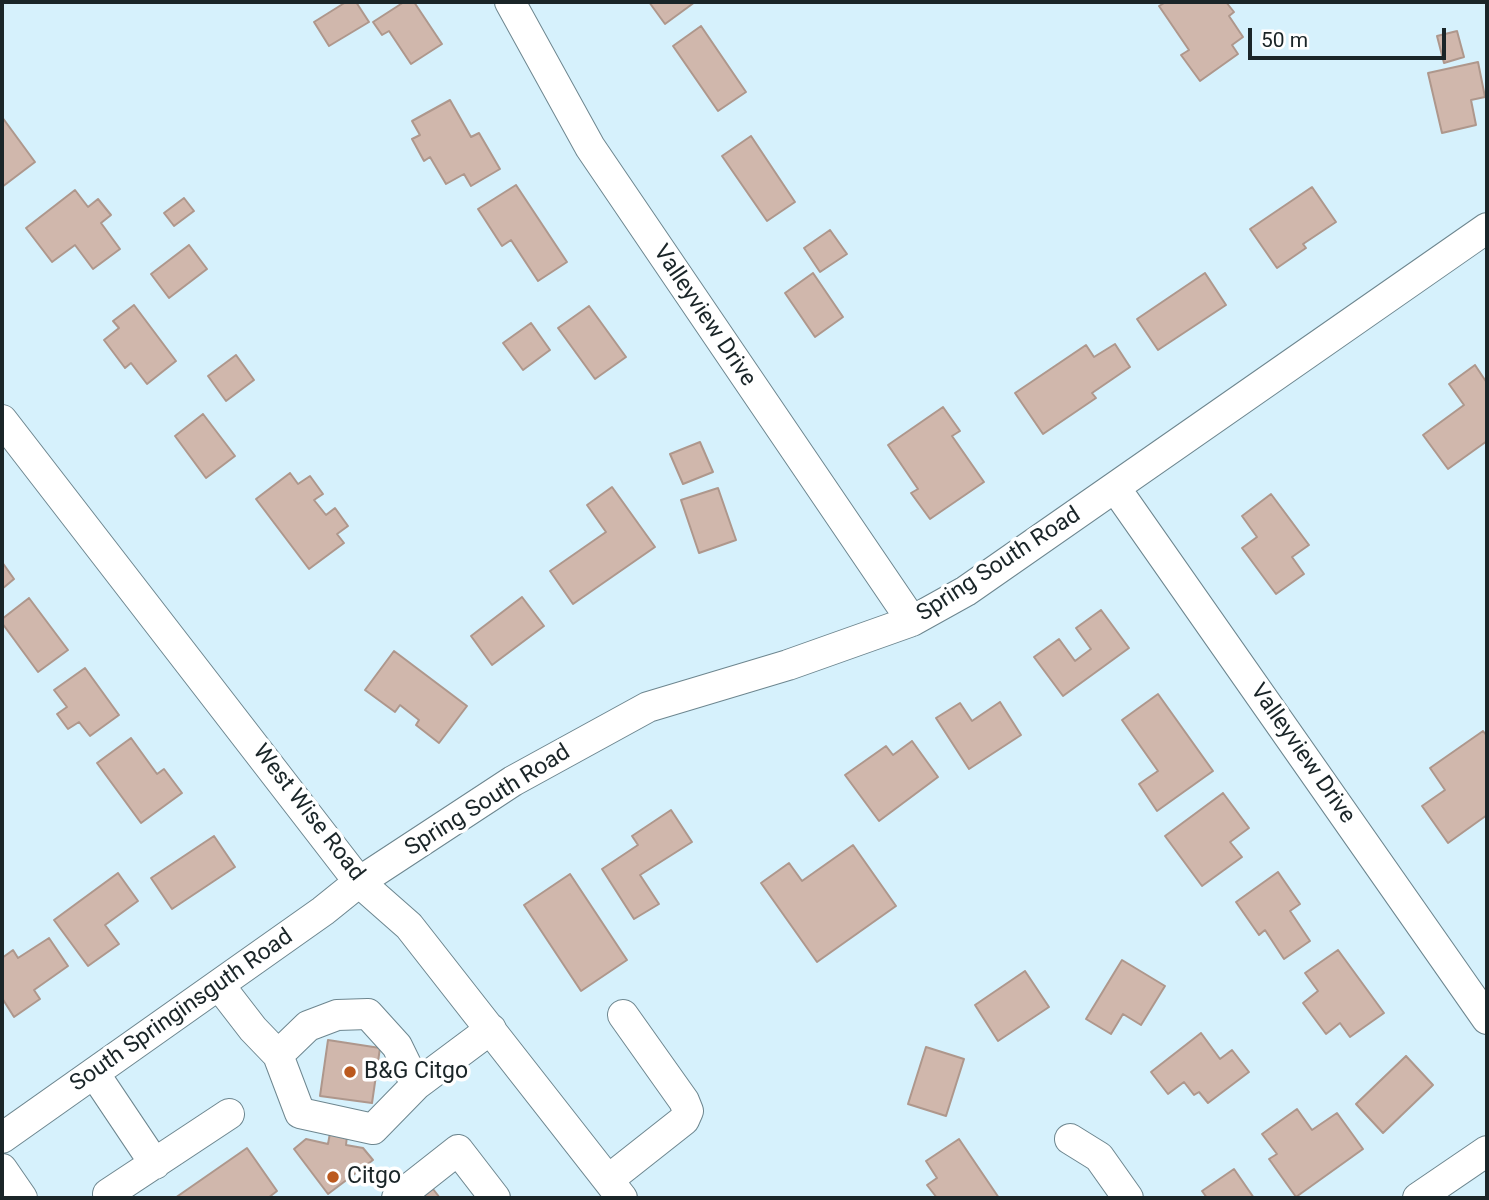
<!DOCTYPE html>
<style>
body{margin:0}
#map{position:relative;width:1489px;height:1200px;overflow:hidden;background:#d6f1fc;font-family:Roboto,sans-serif}
canvas{display:block}
.frame{position:absolute;inset:0;border:4px solid #1a2528;pointer-events:none}
.scale{position:absolute;left:1248px;top:28px;width:198px;height:32px;box-sizing:border-box;border:4px solid #1a2528;border-top:0;padding-left:9px;font-size:21px;line-height:24px;white-space:nowrap;color:#1a2528;-webkit-text-stroke:5px #fff;paint-order:stroke}
</style>
<div id="map">
<canvas width="1489" height="1200"></canvas>
<div class="frame"></div>
<div class="scale">50 m</div>
</div>
<script>
const ctx = document.querySelector('canvas').getContext('2d');
ctx.lineJoin = 'round';
function paint(path, color) {
  ctx.fillStyle = color;
  ctx.fill(path, 'evenodd');
}
function poly(rows) {
  const path = new Path2D();
  for (const r of rows) {
    path.moveTo(r[0], r[1]);
    for (let i = 2; i < r.length; i += 2) path.lineTo(r[i], r[i + 1]);
  }
  return path;
}
function trace(path, color, width, dash) {
  ctx.strokeStyle = color;
  ctx.lineWidth = width;
  ctx.lineCap = dash ? 'butt' : 'round';
  ctx.setLineDash(dash || []);
  ctx.stroke(path);
}
function drawText(font, color, halo, rows, align = 'center') {
  ctx.font = font + ' Roboto,sans-serif';
  ctx.lineWidth = 7;
  ctx.setLineDash([]);
  ctx.textBaseline = 'middle';
  ctx.strokeStyle = halo;
  ctx.fillStyle = color;
  for (const [text, x, y, turn = 0] of rows) {
    ctx.save();
    ctx.translate(x, y);
    ctx.rotate((+turn || 0) * Math.PI / 180);
    ctx.textAlign = isNaN(turn) ? turn : align;
    if (halo) ctx.strokeText(text, 0, 0);
    ctx.fillText(text, 0, 0);
    ctx.restore();
  }
}
const building = poly([
 [346,2,356,2,369,22,329,46,314,22,346,2],
 [404,2,414,2,442,44,411,64,389,31,382,35,373,22,404,2],
 [649,2,695,2,665,24,649,2],
 [1166,2,1226,2,1234,12,1229,16,1243,37,1232,45,1238,54,1200,81,1181,55,1189,50,1159,6,1166,2],
 [701,26,746,92,718,111,673,46,701,26],
 [1457,31,1464,57,1444,63,1437,36,1457,31],
 [1478,62,1485,97,1471,100,1476,125,1442,133,1428,73,1478,62],
 [450,100,471,137,479,133,500,169,471,186,464,174,446,184,430,157,424,161,412,139,420,135,412,121,450,100],
 [2,117,35,162,2,187,2,117],
 [751,136,795,202,767,221,722,156,751,136],
 [516,185,567,262,538,281,511,240,502,246,478,209,516,185],
 [1312,187,1336,222,1303,244,1306,248,1277,268,1250,229,1312,187],
 [75,190,88,207,98,199,111,215,101,223,120,249,93,269,75,245,52,262,26,228,75,190],
 [184,198,194,211,174,226,164,213,184,198],
 [830,230,847,254,820,272,804,248,830,230],
 [189,245,207,269,169,298,151,274,189,245],
 [813,273,843,317,815,337,785,293,813,273],
 [1205,273,1226,305,1158,350,1137,319,1205,273],
 [134,305,176,361,147,384,131,363,125,368,104,340,119,328,113,321,134,305],
 [589,306,626,357,595,379,558,328,589,306],
 [531,323,550,350,523,370,503,343,531,323],
 [1115,344,1130,367,1092,393,1096,398,1043,434,1015,393,1086,345,1094,357,1115,344],
 [236,355,254,380,226,401,208,376,236,355],
 [1475,365,1487,383,1487,441,1448,469,1423,435,1464,405,1449,384,1475,365],
 [943,407,960,431,952,436,984,482,930,519,911,493,918,489,888,445,943,407],
 [203,414,235,456,206,478,175,436,203,414],
 [700,442,713,472,683,484,670,454,700,442],
 [290,473,298,484,310,476,323,494,314,500,326,515,335,508,348,526,337,534,344,543,309,569,256,499,290,473],
 [612,487,655,547,573,604,550,571,606,532,587,505,612,487],
 [718,488,736,540,699,553,681,500,718,488],
 [1271,494,1309,545,1292,557,1304,574,1276,594,1242,548,1257,537,1242,516,1271,494],
 [2,562,14,579,2,589,2,562],
 [522,597,544,626,492,665,471,636,522,597],
 [29,598,68,650,38,672,2,623,2,619,29,598],
 [1101,610,1129,648,1063,696,1034,657,1059,639,1075,661,1091,649,1076,628,1101,610],
 [394,651,467,706,439,743,416,725,419,720,400,705,395,712,365,690,394,651],
 [85,668,119,715,90,736,79,722,68,729,57,714,67,707,54,690,85,668],
 [1158,694,1213,771,1157,811,1139,784,1158,771,1122,720,1158,694],
 [1000,702,1021,735,969,769,936,718,960,703,972,721,1000,702],
 [1483,731,1487,736,1487,815,1448,843,1422,806,1445,790,1430,768,1483,731],
 [131,738,157,774,164,769,182,793,141,823,97,763,131,738],
 [912,741,938,777,879,821,845,775,886,746,893,755,912,741],
 [1223,793,1249,828,1230,842,1242,857,1202,886,1165,836,1223,793],
 [671,810,692,842,640,875,659,904,634,919,602,869,638,845,632,836,671,810],
 [214,836,235,867,172,909,151,878,214,836],
 [853,845,896,906,817,962,761,883,789,863,802,881,853,845],
 [1278,872,1300,904,1290,911,1310,941,1284,959,1265,930,1259,935,1236,902,1278,872],
 [118,873,138,901,105,925,119,944,88,966,54,920,118,873],
 [570,874,627,960,581,991,524,905,570,874],
 [49,938,68,966,34,990,40,999,14,1017,2,998,2,958,13,950,18,958,49,938],
 [1338,950,1384,1013,1350,1037,1340,1023,1326,1034,1303,1003,1318,991,1305,973,1338,950],
 [1122,960,1165,986,1141,1025,1123,1014,1111,1034,1086,1019,1122,960],
 [1025,971,1049,1007,998,1041,975,1005,1025,971],
 [1201,1033,1220,1059,1232,1050,1249,1072,1208,1103,1199,1092,1194,1095,1184,1082,1168,1094,1151,1072,1201,1033],
 [328,1040,380,1048,372,1103,320,1096,328,1040],
 [926,1047,964,1059,946,1116,908,1104,926,1047],
 [1406,1056,1433,1085,1383,1133,1356,1104,1406,1056],
 [1297,1109,1312,1130,1337,1113,1363,1149,1296,1197,1269,1159,1277,1154,1262,1134,1297,1109],
 [330,1133,347,1136,346,1145,363,1148,373,1160,328,1194,294,1149,306,1139,328,1144,330,1133],
 [959,1139,999,1198,937,1198,927,1185,937,1178,926,1161,959,1139],
 [247,1148,277,1191,268,1198,175,1198,247,1148],
 [1234,1169,1254,1198,1207,1198,1202,1191,1234,1169],
 [433,1189,440,1198,421,1198,433,1189]
]);
const minor = poly([
 [510,2,590,147,912,621],
 [2,420,359,882,409,926,622,1198],
 [1116,489,1487,1019],
 [219,985,253,1029,278,1055,308,1026,337,1015,368,1014,397,1046,416,1085,491,1029],
 [278,1055,300,1113,373,1129,416,1085],
 [94,1073,155,1164],
 [2,1138,323,911,359,882,513,781,648,707,788,665,912,621,966,591,1487,228],
 [1070,1139,1099,1157,1128,1198],
 [2,1169,22,1198],
 [608,1180,684,1120,688,1111,684,1101,623,1015],
 [108,1194,229,1114],
 [397,1198,458,1150,495,1198],
 [1418,1198,1487,1151]
]);
const markers = [
 [350,1072,7,"#bb591e"],
 [333,1177,7,"#bb591e"]
];
const streetNames = [
 ["Valleyview Drive",704,316,56],
 ["Spring South Road",999,565,-33],
 ["Valleyview Drive",1302,754,55],
 ["Spring South Road",488,801,-32],
 ["West Wise Road",308,813,52],
 ["South Springinsguth Road",182,1011,-35]
];
const poiNames = [
 ["B&G Citgo",364,1072],
 ["Citgo",347,1177]
];
paint(building, '#d0b7ac');
trace(building, '#ae978c', 2);
trace(minor, '#6d868f', 32);
trace(minor, '#fff', 30);
for (const [x, y, r, color] of markers) {
  const dot = new Path2D();
  dot.arc(x, y, r, 0, 2 * Math.PI);
  ctx.fillStyle = color;
  ctx.fill(dot);
  trace(dot, '#fff', 2.5);
}
drawText('23px', '#1a2528', '#fff', streetNames);
drawText('23px', '#1a2528', '#fff', poiNames, 'left');
</script>
